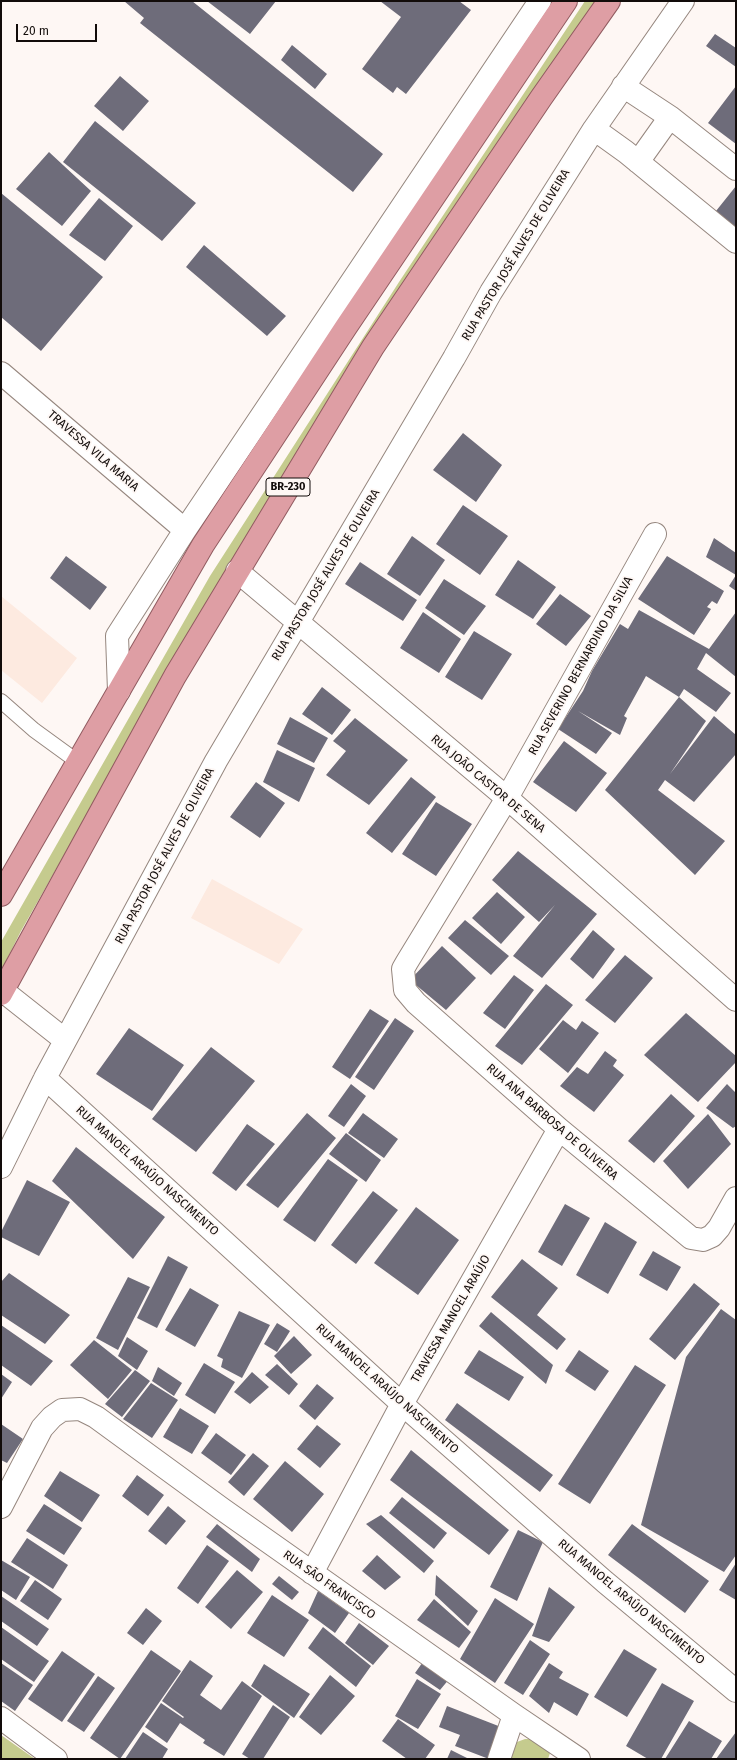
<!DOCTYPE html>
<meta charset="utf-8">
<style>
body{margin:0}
#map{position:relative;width:737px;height:1760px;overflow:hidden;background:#fef7f4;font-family:"Fira Sans",sans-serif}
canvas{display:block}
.frame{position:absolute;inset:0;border:2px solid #120c0a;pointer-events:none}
.scale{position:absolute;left:16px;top:24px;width:81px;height:18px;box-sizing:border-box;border:2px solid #120c0a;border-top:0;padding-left:5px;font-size:12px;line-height:14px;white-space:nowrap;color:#120c0a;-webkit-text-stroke:3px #fef7f4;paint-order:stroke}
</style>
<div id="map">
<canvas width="737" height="1760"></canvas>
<div class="frame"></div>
<div class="scale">20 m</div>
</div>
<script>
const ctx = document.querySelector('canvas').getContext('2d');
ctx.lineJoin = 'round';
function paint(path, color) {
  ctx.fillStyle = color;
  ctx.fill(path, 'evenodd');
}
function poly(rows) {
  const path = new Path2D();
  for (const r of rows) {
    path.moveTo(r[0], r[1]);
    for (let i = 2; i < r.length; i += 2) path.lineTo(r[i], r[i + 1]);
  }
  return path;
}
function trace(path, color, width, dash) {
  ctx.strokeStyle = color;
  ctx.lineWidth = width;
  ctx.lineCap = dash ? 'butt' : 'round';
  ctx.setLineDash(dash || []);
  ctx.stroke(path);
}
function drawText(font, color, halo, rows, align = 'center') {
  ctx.font = font + ' "Fira Sans",sans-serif';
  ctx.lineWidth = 3.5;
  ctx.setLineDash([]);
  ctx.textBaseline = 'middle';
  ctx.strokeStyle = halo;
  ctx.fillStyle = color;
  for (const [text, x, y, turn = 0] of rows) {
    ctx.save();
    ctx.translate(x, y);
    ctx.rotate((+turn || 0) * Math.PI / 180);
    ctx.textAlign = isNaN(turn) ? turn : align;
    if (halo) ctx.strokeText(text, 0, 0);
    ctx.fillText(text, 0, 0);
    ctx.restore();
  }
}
const built = poly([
 [1,596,77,658,42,703,1,670],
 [212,879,303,929,279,964,191,918]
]);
const green = poly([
 [585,1,601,1,216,587,21,931,1,971,1,942,210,576,399,282],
 [1,1735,35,1759,1,1759],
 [525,1739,538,1739,547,1747,550,1753,548,1759,511,1759,517,1742]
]);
const building = poly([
 [124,1,192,1,383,154,353,192,140,23,144,18],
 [207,1,276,1,250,34],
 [380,1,459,1,471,10,406,94,397,87,393,93,362,69,401,17],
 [715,34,736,48,736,67,706,46],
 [292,45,327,74,315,89,281,60],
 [120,76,149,101,123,131,94,106],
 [736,86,736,144,708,123],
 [95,121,196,203,162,241,63,162],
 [49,152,91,191,62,226,16,189],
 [736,186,736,236,712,216],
 [1,193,103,277,41,351,1,317],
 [99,198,133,226,105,261,69,235],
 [204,245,286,316,267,336,186,267],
 [463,433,502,465,476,502,433,470],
 [463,505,508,536,480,575,436,544],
 [412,536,445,560,420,596,387,574],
 [714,538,736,553,736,575,706,557],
 [66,556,107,587,90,610,50,578],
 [667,556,724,591,717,604,712,601,707,607,711,609,694,635,638,599],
 [518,560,556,587,533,619,495,595],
 [360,562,417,600,403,621,345,584],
 [736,575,736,591,729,586],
 [444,579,486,606,464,635,425,608],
 [560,594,591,616,566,646,536,624],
 [639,610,709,649,736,612,736,677,706,653,697,669,731,693,716,712,684,689,679,697,646,676,624,716,627,718,620,735,578,711,612,733,596,754,558,729,583,691,592,671,620,624,628,629],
 [423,612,461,639,439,673,400,648],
 [474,631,512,654,482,700,445,677],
 [322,687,351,710,332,735,302,714],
 [679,697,706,721,670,774,714,716,736,735,736,754,694,802,665,780,658,790,725,841,695,875,605,790],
 [290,717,328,738,314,763,277,744],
 [355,718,408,760,369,805,326,775,346,751,333,741],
 [564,741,607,773,576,812,533,782],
 [277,750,315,768,299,802,263,782],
 [411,777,436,797,392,853,366,833],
 [256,782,285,803,260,838,230,817],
 [436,802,472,824,436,876,402,854],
 [518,851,597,914,542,978,513,956,555,905,539,922,492,880],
 [497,892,525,917,501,944,472,918],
 [465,920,509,956,491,975,448,938],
 [593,930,615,949,593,979,570,959],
 [442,946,476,978,446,1010,410,980],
 [625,955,653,978,615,1023,585,1000],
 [514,975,534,990,505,1029,483,1013],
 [546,984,573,1005,522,1065,495,1046],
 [370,1009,389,1021,350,1079,332,1067],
 [686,1013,736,1056,736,1062,698,1102,644,1055],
 [395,1018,414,1031,374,1090,355,1077],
 [563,1020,576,1030,582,1021,599,1033,568,1073,539,1049],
 [129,1028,184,1065,152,1111,96,1074],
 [211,1047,255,1081,196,1152,152,1119],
 [605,1051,617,1060,613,1066,624,1075,594,1112,560,1086,577,1067,588,1074],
 [351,1084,366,1096,344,1127,328,1116],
 [727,1084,736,1093,736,1126,733,1128,706,1108],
 [671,1094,695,1116,654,1163,628,1141],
 [307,1113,336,1138,278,1208,246,1185],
 [363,1113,398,1139,384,1158,348,1133],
 [708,1114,731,1144,688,1189,663,1161],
 [247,1124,275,1144,236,1191,212,1173],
 [346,1133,381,1160,366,1182,329,1154],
 [76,1147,165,1217,133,1259,52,1181],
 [328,1159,358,1180,315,1242,283,1220],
 [27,1180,70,1202,39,1256,1,1237,1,1232],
 [373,1191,398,1210,356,1264,331,1245],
 [565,1204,590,1218,562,1266,538,1252],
 [416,1207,459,1240,418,1295,374,1263],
 [605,1222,637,1242,608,1294,576,1275],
 [653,1251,681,1267,667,1291,639,1275],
 [168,1256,188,1267,157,1328,137,1318],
 [522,1259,558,1288,537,1315,566,1339,557,1350,491,1297],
 [9,1273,70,1315,45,1344,1,1315,1,1282],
 [128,1277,150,1287,118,1350,96,1338],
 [694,1283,720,1304,675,1360,649,1339],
 [190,1288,219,1305,195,1347,165,1330],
 [721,1309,736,1320,736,1555,724,1572,641,1525,686,1357],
 [239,1311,270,1325,242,1378,221,1367,223,1359,217,1356],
 [491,1312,553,1365,546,1384,479,1326],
 [277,1323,290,1331,277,1352,264,1344],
 [1,1325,53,1361,31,1386,1,1365],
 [294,1336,312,1355,291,1374,274,1356],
 [127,1337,148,1351,137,1370,118,1356],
 [94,1340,132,1370,108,1399,70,1365],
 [479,1350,524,1377,509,1401,464,1373],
 [579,1350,609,1371,595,1391,565,1371],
 [204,1363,235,1382,215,1414,185,1395],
 [277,1364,298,1384,289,1395,265,1375],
 [635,1365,666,1385,590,1504,558,1484],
 [158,1367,182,1383,174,1396,152,1381],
 [135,1370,150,1381,122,1417,105,1404],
 [252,1372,269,1387,250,1404,234,1392],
 [1,1374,12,1382,1,1399],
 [151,1383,178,1400,152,1438,123,1419],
 [317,1384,334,1398,315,1420,299,1406],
 [457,1403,553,1475,540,1492,445,1420],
 [180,1408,209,1426,192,1454,163,1437],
 [1,1424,23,1439,7,1463,1,1460],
 [317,1425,341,1444,320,1468,297,1449],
 [216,1433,246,1455,231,1475,201,1453],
 [411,1450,509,1530,489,1555,390,1480],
 [253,1453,269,1466,244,1496,228,1482],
 [285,1461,324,1494,292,1532,253,1499],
 [60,1471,100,1495,82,1522,44,1496],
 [137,1475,164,1495,148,1516,122,1496],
 [402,1497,447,1533,434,1549,389,1513],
 [44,1504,82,1528,64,1555,26,1531],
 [168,1506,186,1521,166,1545,148,1531],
 [381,1515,434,1561,424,1573,366,1524],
 [217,1524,260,1559,252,1572,206,1537],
 [632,1524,709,1581,685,1613,608,1555],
 [518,1530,543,1542,517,1601,490,1587],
 [27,1538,68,1565,53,1589,11,1562],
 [207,1545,229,1561,198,1604,177,1588],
 [377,1555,401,1577,385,1590,362,1571],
 [1,1560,30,1577,16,1600,1,1590],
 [736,1563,736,1600,719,1590],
 [237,1570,263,1592,231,1629,205,1607],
 [436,1575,478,1611,468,1626,435,1595],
 [279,1576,299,1592,292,1600,272,1584],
 [35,1580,62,1599,48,1620,20,1601],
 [549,1587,575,1607,549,1642,532,1636],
 [318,1591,349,1613,335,1633,308,1613],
 [272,1595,309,1620,284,1657,247,1633],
 [1,1596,49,1629,37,1646,1,1621],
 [495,1598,534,1624,495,1683,460,1659],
 [434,1599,471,1632,459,1648,417,1620],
 [146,1608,162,1621,143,1645,127,1633],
 [359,1623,389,1646,373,1665,345,1643],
 [1,1627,49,1661,34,1682,1,1659],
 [323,1627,371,1666,356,1687,308,1648],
 [530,1640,550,1654,523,1695,504,1683],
 [624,1649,657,1669,627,1717,594,1697],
 [151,1650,181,1671,120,1759,90,1738],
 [62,1651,95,1674,62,1722,28,1699],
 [425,1659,450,1678,440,1690,415,1673],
 [190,1660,213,1676,200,1695,221,1710,242,1681,262,1696,224,1756,203,1743,205,1740,180,1723,167,1743,145,1727,161,1703,183,1718,184,1717,162,1701],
 [1,1663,33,1685,15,1711,1,1701],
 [549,1663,563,1672,559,1678,589,1694,577,1716,554,1702,549,1713,529,1696],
 [264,1664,310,1694,294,1718,251,1686],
 [330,1675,355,1696,321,1735,299,1717],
 [98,1676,115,1688,84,1732,67,1721],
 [417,1679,441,1694,418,1729,395,1716],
 [662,1683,694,1701,661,1759,648,1759,626,1746],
 [273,1705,290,1717,263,1759,250,1759,242,1754],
 [447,1706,501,1727,489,1759,455,1746,460,1735,439,1727],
 [398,1719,435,1745,425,1759,407,1759,382,1741],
 [689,1721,722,1741,711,1759,665,1759],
 [143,1732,168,1749,162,1759,125,1759],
 [736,1732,736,1759,716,1759],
 [451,1750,469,1759,447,1759]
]);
const service = poly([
 [1,701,34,730,78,762]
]);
const minor = poly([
 [623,86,670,117,736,169],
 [594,129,626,152,736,242],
 [638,162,670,117],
 [1,373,185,530],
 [655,534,507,798,407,962,403,969,404,979,405,990,416,1003,559,1129,691,1238,703,1240,712,1236,719,1228,736,1198],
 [237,571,507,798,736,1000],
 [119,691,117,636,185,530,540,1],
 [3,991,65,1040],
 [45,1078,402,1404,605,1582,736,1691],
 [1,1167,45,1078,216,761,454,358,491,292,594,129,683,1],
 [1,1507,42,1428,52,1417,62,1410,80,1409,96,1417,222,1509,514,1715,579,1759],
 [312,1573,402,1404,559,1129],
 [1,1718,56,1759],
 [499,1759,514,1715]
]);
const trunk = poly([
 [1,895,203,545,346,327,566,1],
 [1,994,175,676,373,347,541,98,609,1]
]);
const shields = [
 [288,487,44]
];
const shieldNames = [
 ["BR-230",288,487]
];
const streetNames = [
 ["RUA PASTOR JOSÉ ALVES DE OLIVEIRA",516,255,-59],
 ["TRAVESSA VILA MARIA",93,451,41],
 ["RUA PASTOR JOSÉ ALVES DE OLIVEIRA",326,575,-59],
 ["RUA SEVERINO BERNARDINO DA SILVA",581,666,-61],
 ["RUA JOÃO CASTOR DE SENA",488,784,40],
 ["RUA PASTOR JOSÉ ALVES DE OLIVEIRA",165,856,-62],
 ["RUA ANA BARBOSA DE OLIVEIRA",552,1122,41],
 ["RUA MANOEL ARAÚJO NASCIMENTO",147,1171,42],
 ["TRAVESSA MANOEL ARAÚJO",451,1319,-60],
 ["RUA MANOEL ARAÚJO NASCIMENTO",387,1389,42],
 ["RUA SÃO FRANCISCO",329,1585,35],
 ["RUA MANOEL ARAÚJO NASCIMENTO",631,1602,40]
];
paint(built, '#fdeae0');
paint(green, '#c5cb8e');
paint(building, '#6e6c7a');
trace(service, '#95867e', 16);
trace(minor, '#95867e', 24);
trace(trunk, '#915b60', 24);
trace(service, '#fff', 14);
trace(minor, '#fff', 22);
trace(trunk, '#de9ea4', 22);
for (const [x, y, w] of shields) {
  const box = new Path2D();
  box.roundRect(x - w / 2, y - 9, w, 18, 3);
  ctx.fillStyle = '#fef7f4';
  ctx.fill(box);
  trace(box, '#120c0a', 1);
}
drawText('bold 11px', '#120c0a', null, shieldNames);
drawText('12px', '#120c0a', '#fef7f4', streetNames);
</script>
